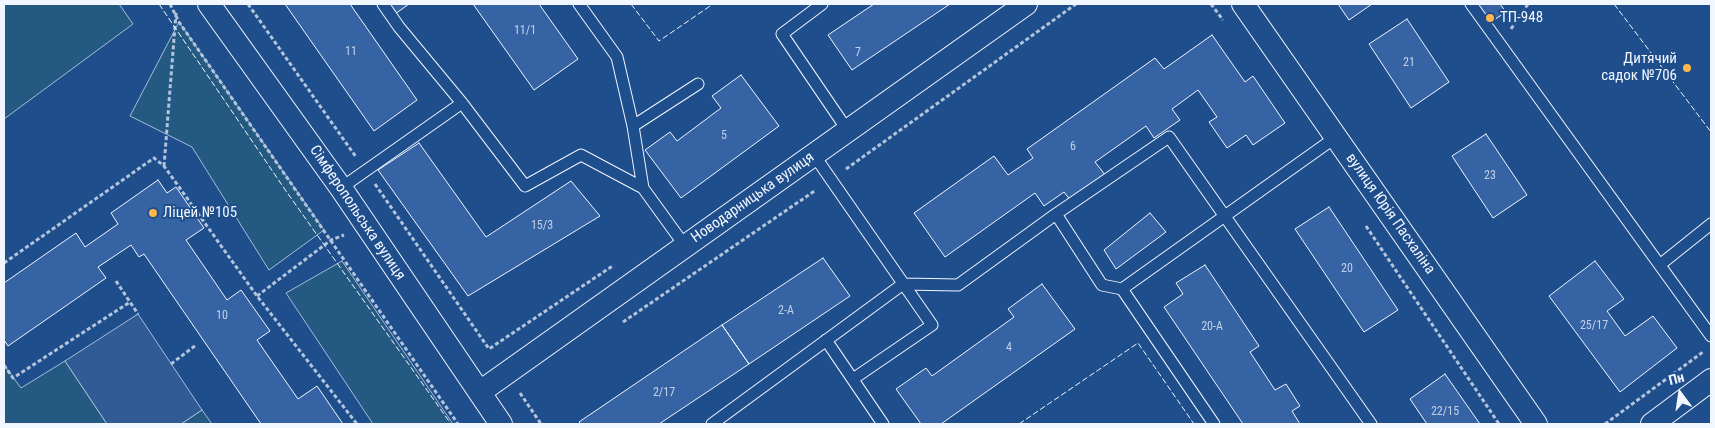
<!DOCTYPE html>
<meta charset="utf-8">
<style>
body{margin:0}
#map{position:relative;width:1715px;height:428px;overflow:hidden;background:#1f4e8c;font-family:"Roboto Condensed",sans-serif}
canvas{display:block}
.frame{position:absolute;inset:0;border:5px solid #f2f6ff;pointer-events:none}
.north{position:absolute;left:1655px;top:368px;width:50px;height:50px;-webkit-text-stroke:4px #1f4e8c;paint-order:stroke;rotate:346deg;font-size:14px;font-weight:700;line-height:20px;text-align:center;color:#f2f6ff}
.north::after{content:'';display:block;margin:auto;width:18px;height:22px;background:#f2f6ff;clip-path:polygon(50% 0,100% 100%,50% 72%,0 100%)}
</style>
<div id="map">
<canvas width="1715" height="428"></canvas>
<div class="frame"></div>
<div class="north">Пн</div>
</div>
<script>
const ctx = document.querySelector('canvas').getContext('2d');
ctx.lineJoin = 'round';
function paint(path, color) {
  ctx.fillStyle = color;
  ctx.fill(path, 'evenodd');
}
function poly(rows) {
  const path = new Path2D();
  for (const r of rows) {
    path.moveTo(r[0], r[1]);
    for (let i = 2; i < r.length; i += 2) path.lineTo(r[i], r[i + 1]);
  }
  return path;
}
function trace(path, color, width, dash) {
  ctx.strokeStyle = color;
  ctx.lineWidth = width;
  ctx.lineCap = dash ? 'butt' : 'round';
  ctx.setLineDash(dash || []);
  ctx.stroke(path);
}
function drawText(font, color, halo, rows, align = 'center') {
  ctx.font = font + ' "Roboto Condensed",sans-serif';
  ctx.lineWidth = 4;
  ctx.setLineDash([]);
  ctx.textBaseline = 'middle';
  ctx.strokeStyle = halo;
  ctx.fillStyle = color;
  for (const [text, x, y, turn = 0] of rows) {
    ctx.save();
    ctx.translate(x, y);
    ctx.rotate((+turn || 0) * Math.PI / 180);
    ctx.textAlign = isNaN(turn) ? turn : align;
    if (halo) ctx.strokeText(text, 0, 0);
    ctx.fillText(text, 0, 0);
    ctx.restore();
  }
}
const green = poly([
 [4,4,119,4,133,24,4,119,4,4],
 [179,22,324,230,269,270,192,147,130,116,179,22],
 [342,261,453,424,373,424,286,293,342,261],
 [65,361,107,424,4,424,4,365,21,388,65,361],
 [202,410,212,424,181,424,202,410]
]);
const parking = poly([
 [138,314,202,410,181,424,107,424,65,361,138,314]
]);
const building = poly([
 [285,4,350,4,417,100,374,131,285,4],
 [388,4,409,4,395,14,388,4],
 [473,4,539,4,578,59,534,90,473,4],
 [874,4,950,4,852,70,828,35,874,4],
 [1338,4,1372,4,1349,20,1338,4],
 [1473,4,1500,4,1506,12,1488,24,1473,4],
 [1407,19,1449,82,1411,108,1369,44,1407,19],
 [1212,35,1245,82,1253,76,1285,123,1253,145,1246,135,1227,148,1209,122,1217,117,1198,90,1172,109,1180,120,1154,138,1146,126,1095,162,1106,176,1071,201,1064,192,1044,206,1035,193,945,257,914,213,994,156,1008,175,1033,158,1027,149,1155,58,1164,69,1212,35],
 [741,75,779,126,681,198,645,150,670,132,677,141,721,108,712,96,741,75],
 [1486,134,1527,195,1493,218,1452,156,1486,134],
 [419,143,486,237,571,181,600,216,468,296,378,170,419,143],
 [158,180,167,193,176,187,204,228,186,240,227,300,241,290,270,331,257,340,298,399,317,386,343,424,261,424,144,254,139,257,131,245,98,267,106,278,8,346,4,340,4,283,76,233,85,247,118,224,111,213,158,180],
 [1329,207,1398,310,1364,332,1295,229,1329,207],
 [1150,213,1166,232,1116,269,1104,250,1150,213],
 [823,258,850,296,749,364,722,325,823,258],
 [1595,261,1624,299,1607,311,1625,336,1653,316,1677,348,1620,392,1549,296,1595,261],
 [1205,265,1259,346,1250,352,1275,390,1286,384,1300,406,1292,411,1300,424,1243,424,1164,307,1183,294,1176,283,1205,265],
 [1042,284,1075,329,941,424,921,424,896,389,926,368,932,376,1014,317,1008,309,1042,284],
 [722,325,749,364,659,424,581,424,579,422,722,325],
 [1445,374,1480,424,1427,424,1410,399,1445,374]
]);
const path = poly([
 [170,4,179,22,458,424],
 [248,4,356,157],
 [1211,4,1223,20],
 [1511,29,1528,4],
 [164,166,176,13],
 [846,169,1076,4],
 [375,184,489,349,614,265],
 [1366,226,1499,424],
 [4,263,154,158,164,166,257,296,357,424],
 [116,281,138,314],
 [257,296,331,240,344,235],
 [623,322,816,190],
 [171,364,196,345],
 [4,365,13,378,130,302],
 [520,393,541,424],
 [1605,424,1703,352]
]);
const service = poly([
 [383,4,399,27,462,103,525,186,581,155,643,188,685,246],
 [579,4,617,57,633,126],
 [822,4,782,34,848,131],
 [1471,4,1711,336],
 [814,155,932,325,853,379],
 [341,188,462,103],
 [643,188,633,126,698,84],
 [1056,214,1102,285,1122,289,1214,424],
 [1661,264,1711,224],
 [1122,289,1336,137],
 [826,340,883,424],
 [712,424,903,284,958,285,1056,214,1169,137,1371,424]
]);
const minor = poly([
 [209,4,341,188,501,424],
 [1243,4,1536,424],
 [480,392,1026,4],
 [1652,424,1711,380]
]);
const fence = poly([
 [159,4,286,191,451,424],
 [631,4,659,41,713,4],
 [1614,4,1711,132],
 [1019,424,1138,343,1194,424]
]);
const markers = [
 [1490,18,5,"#ffb74d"],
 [1687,68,5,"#ffb74d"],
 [153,213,5,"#ffb74d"]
];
const numberNames = [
 ["11/1",525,31],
 ["11",351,52],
 ["7",858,53],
 ["21",1409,63],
 ["5",724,136],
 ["6",1073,147],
 ["23",1490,176],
 ["15/3",542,226],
 ["20",1347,269],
 ["2-А",786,311],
 ["10",222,316],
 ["25/17",1594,326],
 ["20-А",1212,327],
 ["4",1009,348],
 ["2/17",664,393],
 ["22/15",1445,412]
];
const poiNames = [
 ["ТП-948",1500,18],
 ["Дитячий",1677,59,"right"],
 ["садок №706",1677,76,"right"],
 ["Ліцей №105",163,213]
];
const streetNames = [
 ["Новодарницька вулиця",753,198,-35],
 ["Сімферопольська вулиця",357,213,56],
 ["вулиця Юрія Пасхаліна",1390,214,55]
];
paint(green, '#245a82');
trace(green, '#a8bbd7', 1);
paint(parking, '#305b95');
trace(parking, '#a8bbd7', 1);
paint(building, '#3563a3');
trace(building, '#f2f6ff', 1);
trace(service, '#f2f6ff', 13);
trace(minor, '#f2f6ff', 24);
trace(path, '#b3c4dc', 3, [4, 2.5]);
trace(service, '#1f4e8c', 11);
trace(minor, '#1f4e8c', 22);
trace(fence, '#f2f6ff', 1, [6, 2.5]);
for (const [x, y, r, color] of markers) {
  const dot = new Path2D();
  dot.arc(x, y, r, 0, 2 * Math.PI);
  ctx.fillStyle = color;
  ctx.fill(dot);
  trace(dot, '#1f4e8c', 2);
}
drawText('12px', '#c3d1e8', null, numberNames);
drawText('15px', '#f2f6ff', '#1f4e8c', poiNames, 'left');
drawText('15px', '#f2f6ff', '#1f4e8c', streetNames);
</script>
